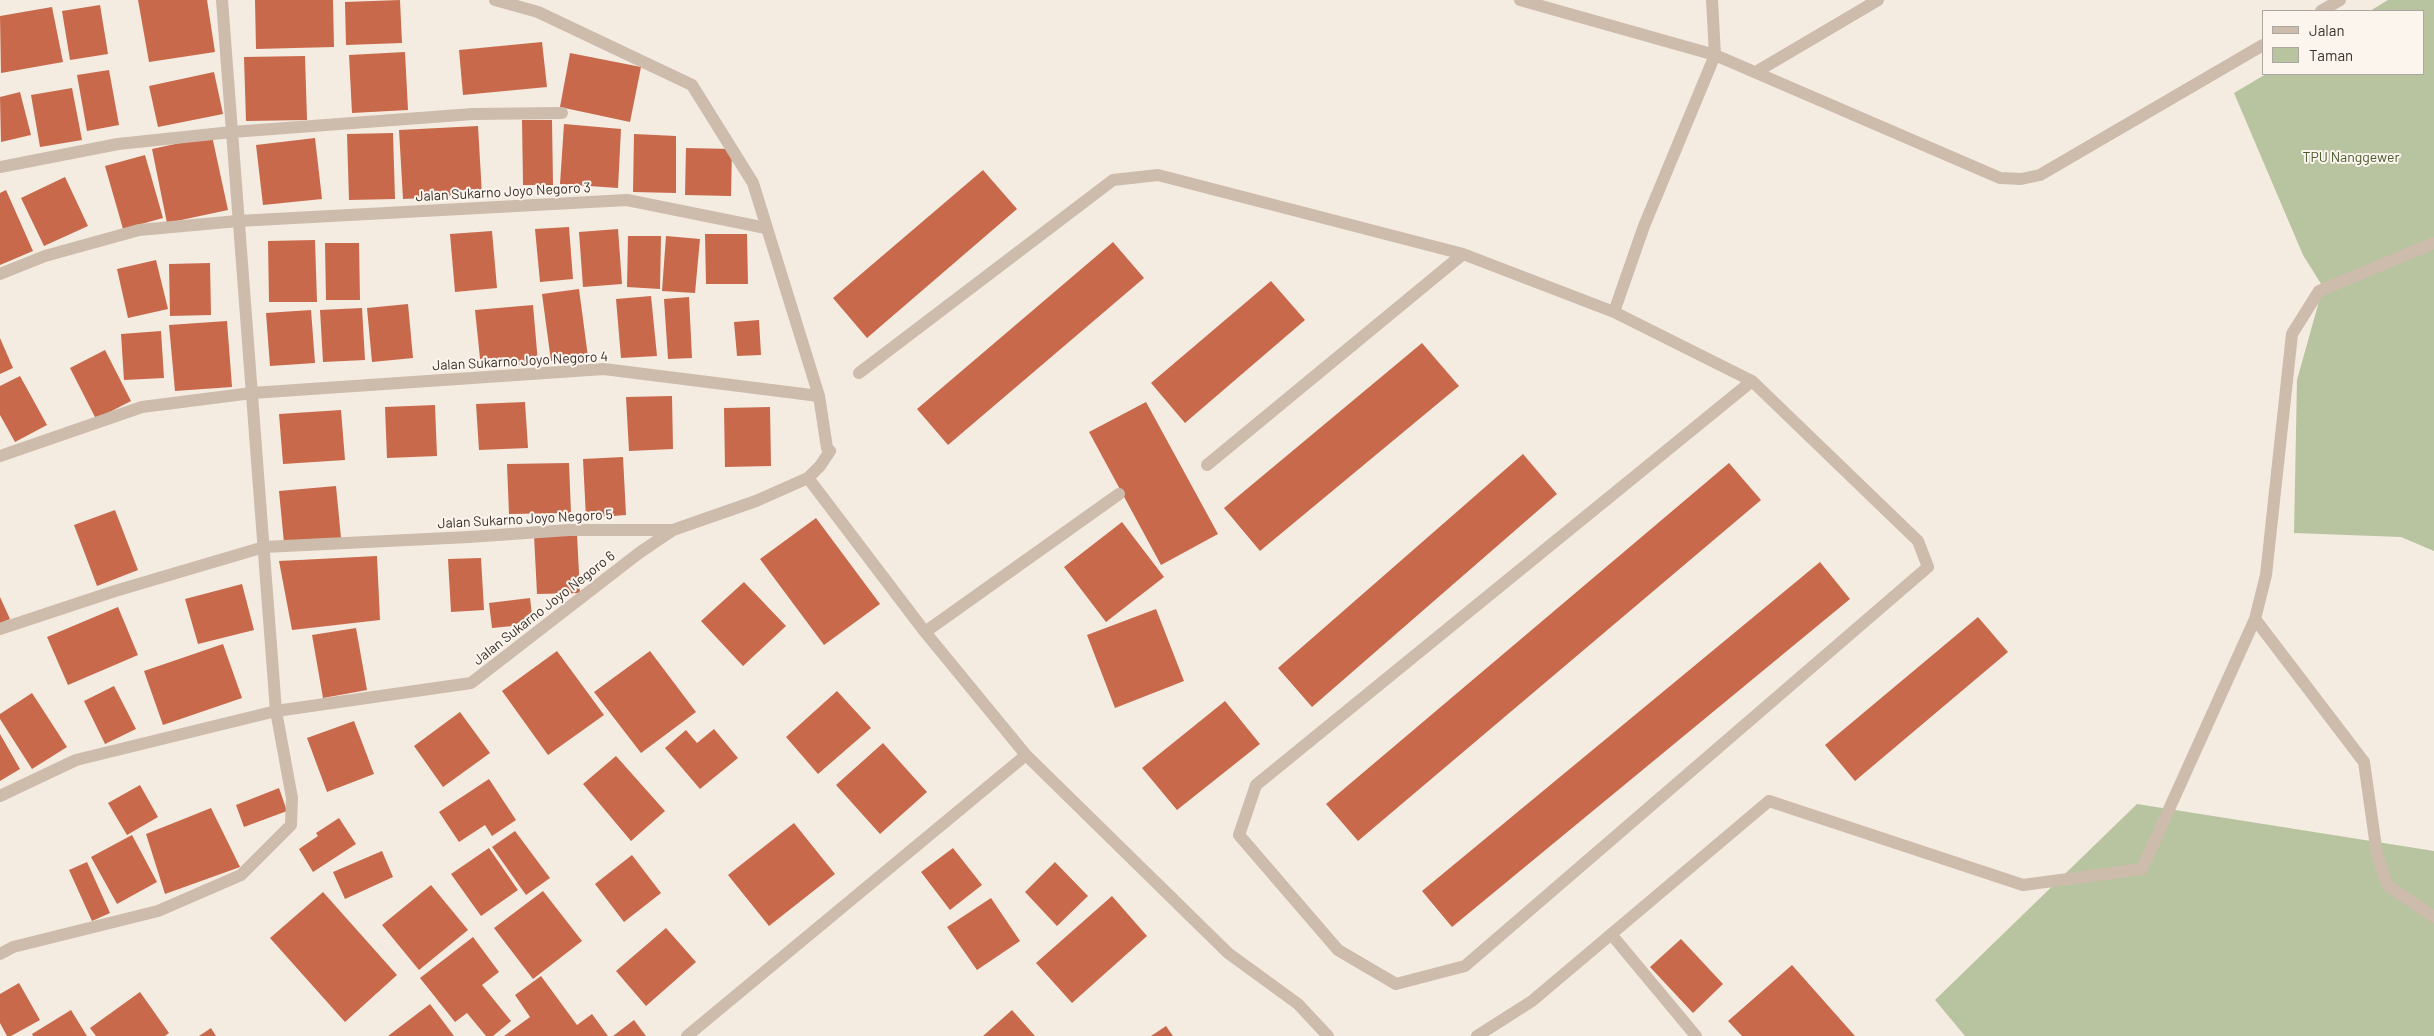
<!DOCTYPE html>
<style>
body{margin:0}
#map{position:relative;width:2434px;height:1036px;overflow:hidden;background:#f4ebe1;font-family:Barlow,sans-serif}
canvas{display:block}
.legend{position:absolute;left:2262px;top:10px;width:162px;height:65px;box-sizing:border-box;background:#fbf5ee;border:1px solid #aea6a0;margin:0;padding:6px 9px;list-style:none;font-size:15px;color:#3b302b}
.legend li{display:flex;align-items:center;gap:10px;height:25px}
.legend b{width:25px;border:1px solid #aea6a0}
</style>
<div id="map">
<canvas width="2434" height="1036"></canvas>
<ul class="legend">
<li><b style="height:6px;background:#cdbbac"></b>Jalan</li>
<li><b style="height:14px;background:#b8c4a0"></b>Taman</li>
</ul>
</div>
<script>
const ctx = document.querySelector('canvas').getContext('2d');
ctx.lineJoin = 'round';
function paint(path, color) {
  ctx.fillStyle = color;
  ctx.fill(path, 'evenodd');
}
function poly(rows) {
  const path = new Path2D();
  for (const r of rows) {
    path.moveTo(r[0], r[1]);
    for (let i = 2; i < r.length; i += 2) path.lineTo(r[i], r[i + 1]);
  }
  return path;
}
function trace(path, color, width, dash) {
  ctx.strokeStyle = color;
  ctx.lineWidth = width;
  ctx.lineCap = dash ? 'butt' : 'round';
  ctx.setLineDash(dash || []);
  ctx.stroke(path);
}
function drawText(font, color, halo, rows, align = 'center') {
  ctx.font = font + ' Barlow,sans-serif';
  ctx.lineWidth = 4;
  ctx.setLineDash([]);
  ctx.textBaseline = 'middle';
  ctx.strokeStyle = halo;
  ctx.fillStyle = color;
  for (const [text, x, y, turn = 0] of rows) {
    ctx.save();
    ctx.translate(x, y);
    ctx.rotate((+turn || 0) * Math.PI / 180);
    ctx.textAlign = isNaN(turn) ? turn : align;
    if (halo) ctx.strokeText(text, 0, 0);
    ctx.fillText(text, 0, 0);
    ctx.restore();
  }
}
const green = poly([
 [2388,0,2434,0,2434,551,2401,537,2294,533,2297,380,2323,287,2303,255,2234,93,2266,74,2423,74,2423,11,2370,11],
 [2137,804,2434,851,2434,1036,1965,1036,1935,1000]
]);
const building = poly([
 [138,0,207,0,215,52,149,62],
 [255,0,333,0,334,47,256,49],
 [400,0,402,43,346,45,345,2],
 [100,5,108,54,70,60,62,11],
 [52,7,63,62,1,73,0,16],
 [542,42,547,87,463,95,459,50],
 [405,52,408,110,352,113,349,55],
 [570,53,641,67,630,122,560,107],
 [305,56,307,120,246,121,244,57],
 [109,70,119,125,87,131,77,75],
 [214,72,223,114,158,127,149,86],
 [72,88,82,140,40,147,31,95],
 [20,92,31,135,1,142,0,97],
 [522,120,552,120,553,185,523,185],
 [564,124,621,129,618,188,560,184],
 [478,126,482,195,403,199,399,130],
 [393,133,395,199,349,200,347,134],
 [634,134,676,136,676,193,633,192],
 [212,136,228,210,167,223,152,149],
 [315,138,322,199,263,205,256,145],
 [686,148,732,149,731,196,685,195],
 [145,155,163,218,123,229,105,166],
 [983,170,1017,209,867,338,833,298],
 [65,177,88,226,44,246,21,198],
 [6,190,33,251,0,265,0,193],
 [569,227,573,279,540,282,535,229],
 [618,229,622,284,583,287,579,232],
 [492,231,497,288,455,292,450,234],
 [705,234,747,234,748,284,706,284],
 [628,236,661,236,660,289,627,287],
 [666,236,700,239,695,293,662,291],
 [315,240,317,302,269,302,268,241],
 [1113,242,1144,278,948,445,917,409],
 [325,243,359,243,360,300,326,300],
 [156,260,168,309,128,318,117,269],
 [210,263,211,315,170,316,169,264],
 [1271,281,1305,320,1185,423,1151,383],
 [579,289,588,357,551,361,542,294],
 [651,296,657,356,621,358,616,299],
 [689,297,692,358,668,359,664,299],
 [408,304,413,358,372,362,367,308],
 [533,305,538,363,481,368,475,310],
 [362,308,365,360,323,362,320,310],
 [311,310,315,363,270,366,266,313],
 [759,320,761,355,737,356,734,322],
 [227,321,232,387,175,391,169,325],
 [161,331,164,378,124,380,121,334],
 [0,338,13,368,0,374],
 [1422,343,1459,386,1260,551,1224,508],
 [105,350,131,401,96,419,70,368],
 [20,376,47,425,15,442,0,415,0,386],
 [672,396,673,449,629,451,626,397],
 [525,402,528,448,479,450,476,404],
 [1146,402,1218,534,1161,565,1089,432],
 [435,405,437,456,387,458,385,407],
 [770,407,771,466,725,467,724,408],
 [341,410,345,460,283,464,279,414],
 [1523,454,1557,494,1312,707,1278,668],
 [623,457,626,515,586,518,583,459],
 [569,463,571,513,509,514,507,464],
 [1729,463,1761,500,1358,841,1326,804],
 [336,486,341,538,284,543,279,491],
 [115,510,138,570,97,586,74,525],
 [816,518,880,604,824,645,760,559],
 [1122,522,1164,577,1106,622,1064,567],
 [577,534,580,593,537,594,534,535],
 [377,556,380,620,292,630,279,561],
 [481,558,484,610,451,612,448,559],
 [1820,562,1850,599,1452,927,1422,891],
 [744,582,786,626,743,666,701,621],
 [242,584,254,630,198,644,185,599],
 [0,597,10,619,0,623],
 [530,598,533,624,492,628,489,603],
 [118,607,138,655,68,685,47,637],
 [1156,609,1184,681,1115,708,1087,635],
 [1978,617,2008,652,1855,781,1825,745],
 [356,628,367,690,323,698,312,635],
 [223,644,242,698,163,725,144,671],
 [557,651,604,715,548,755,502,691],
 [650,651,696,712,641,753,594,692],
 [114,686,136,729,105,744,84,701],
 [837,691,871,728,818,774,786,737],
 [32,693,67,747,32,769,0,719,0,714],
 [1225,701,1260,744,1177,810,1142,768],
 [460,712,490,753,443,787,414,746],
 [354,721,374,774,327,792,307,738],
 [714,729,738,758,700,789,665,748,686,730,697,743],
 [0,734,20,769,0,781],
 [883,743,927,792,880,834,836,785],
 [616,756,665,811,631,841,583,784],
 [489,779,516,820,492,836,485,825,459,842,439,812],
 [140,785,158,817,127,835,108,803],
 [279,788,287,811,244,827,236,805],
 [211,808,240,867,165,894,146,834],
 [339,818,356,844,313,872,299,849,318,836,316,833],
 [794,823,835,874,769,926,728,875],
 [515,831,550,878,526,895,492,847],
 [132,835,157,882,117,904,91,857],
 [489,848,518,890,481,916,451,874],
 [953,848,982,885,950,910,921,872],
 [382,851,393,877,345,899,333,872],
 [632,855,661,893,624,922,595,884],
 [87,862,110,913,92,921,69,870],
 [1055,862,1088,896,1057,926,1025,892],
 [431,885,468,930,419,970,382,925],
 [543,891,582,941,533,979,494,928],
 [323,892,397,975,345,1022,270,938],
 [1112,896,1147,936,1072,1003,1036,963],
 [991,898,1020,941,977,970,947,927],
 [666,928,696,962,646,1006,616,971],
 [473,937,499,972,482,985,511,1021,493,1036,486,1036,467,1013,455,1022,420,978],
 [1681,939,1723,984,1693,1013,1650,967],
 [1792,965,1855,1036,1742,1036,1728,1021],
 [541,976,577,1025,592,1014,608,1036,504,1036,530,1017,515,995],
 [19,983,40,1020,11,1036,7,1036,0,1023,0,994],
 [140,992,169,1033,165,1036,96,1036,90,1028],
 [430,1004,454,1036,388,1036],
 [71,1010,87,1036,33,1036,32,1034],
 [1012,1010,1035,1036,983,1036],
 [634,1020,646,1036,613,1036],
 [1166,1026,1173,1036,1151,1036],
 [211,1028,216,1036,199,1036]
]);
const minor = poly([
 [1520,0,1715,55,2000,178,2021,179,2040,175,2263,45],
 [2321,11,2340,0],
 [1756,72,1878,0],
 [0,167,118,144,232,132,473,114,562,113],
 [0,274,45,256,139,230,238,221,627,200,766,228],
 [1614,312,1644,226,1715,55,1712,0],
 [859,373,1113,180,1158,175,1463,254,1614,312,1752,381,1918,541,1928,567,1465,966,1396,984,1338,950,1239,835,1256,785,1752,381],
 [0,456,142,407,252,393,604,369,819,396],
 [1207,465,1463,254],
 [808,478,925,632,1026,755,1228,953,1298,1004,1328,1036],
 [2255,619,2364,762,2377,854,2387,885,2434,917],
 [0,629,115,591,264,547,469,537,569,530,673,530,756,501,808,478,820,466,830,451,827,448,819,396,753,183,692,85,538,12,495,0],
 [925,632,1119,494],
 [0,796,76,760,276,711,471,683,639,553,673,530],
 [1611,934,1696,1036],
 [0,954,13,947,158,911,241,875,291,825,292,798,276,711,222,0],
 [687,1036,1026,755],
 [1477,1036,1532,1001,1769,801,2023,885,2142,869,2255,619,2266,575,2292,334,2319,291,2434,243]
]);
const parkNames = [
 ["TPU Nanggewer",2351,157]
];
const streetNames = [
 ["Jalan Sukarno Joyo Negoro 3",503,192,-3],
 ["Jalan Sukarno Joyo Negoro 4",520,361,-3],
 ["Jalan Sukarno Joyo Negoro 5",525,519,-3],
 ["Jalan Sukarno Joyo Negoro 6",544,608,-38]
];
paint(green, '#b8c4a0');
paint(building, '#c8694b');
trace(minor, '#cdbbac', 12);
drawText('14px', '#4a5a2e', '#fbf5ee', parkNames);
drawText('14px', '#3b302b', '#fbf5ee', streetNames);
</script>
